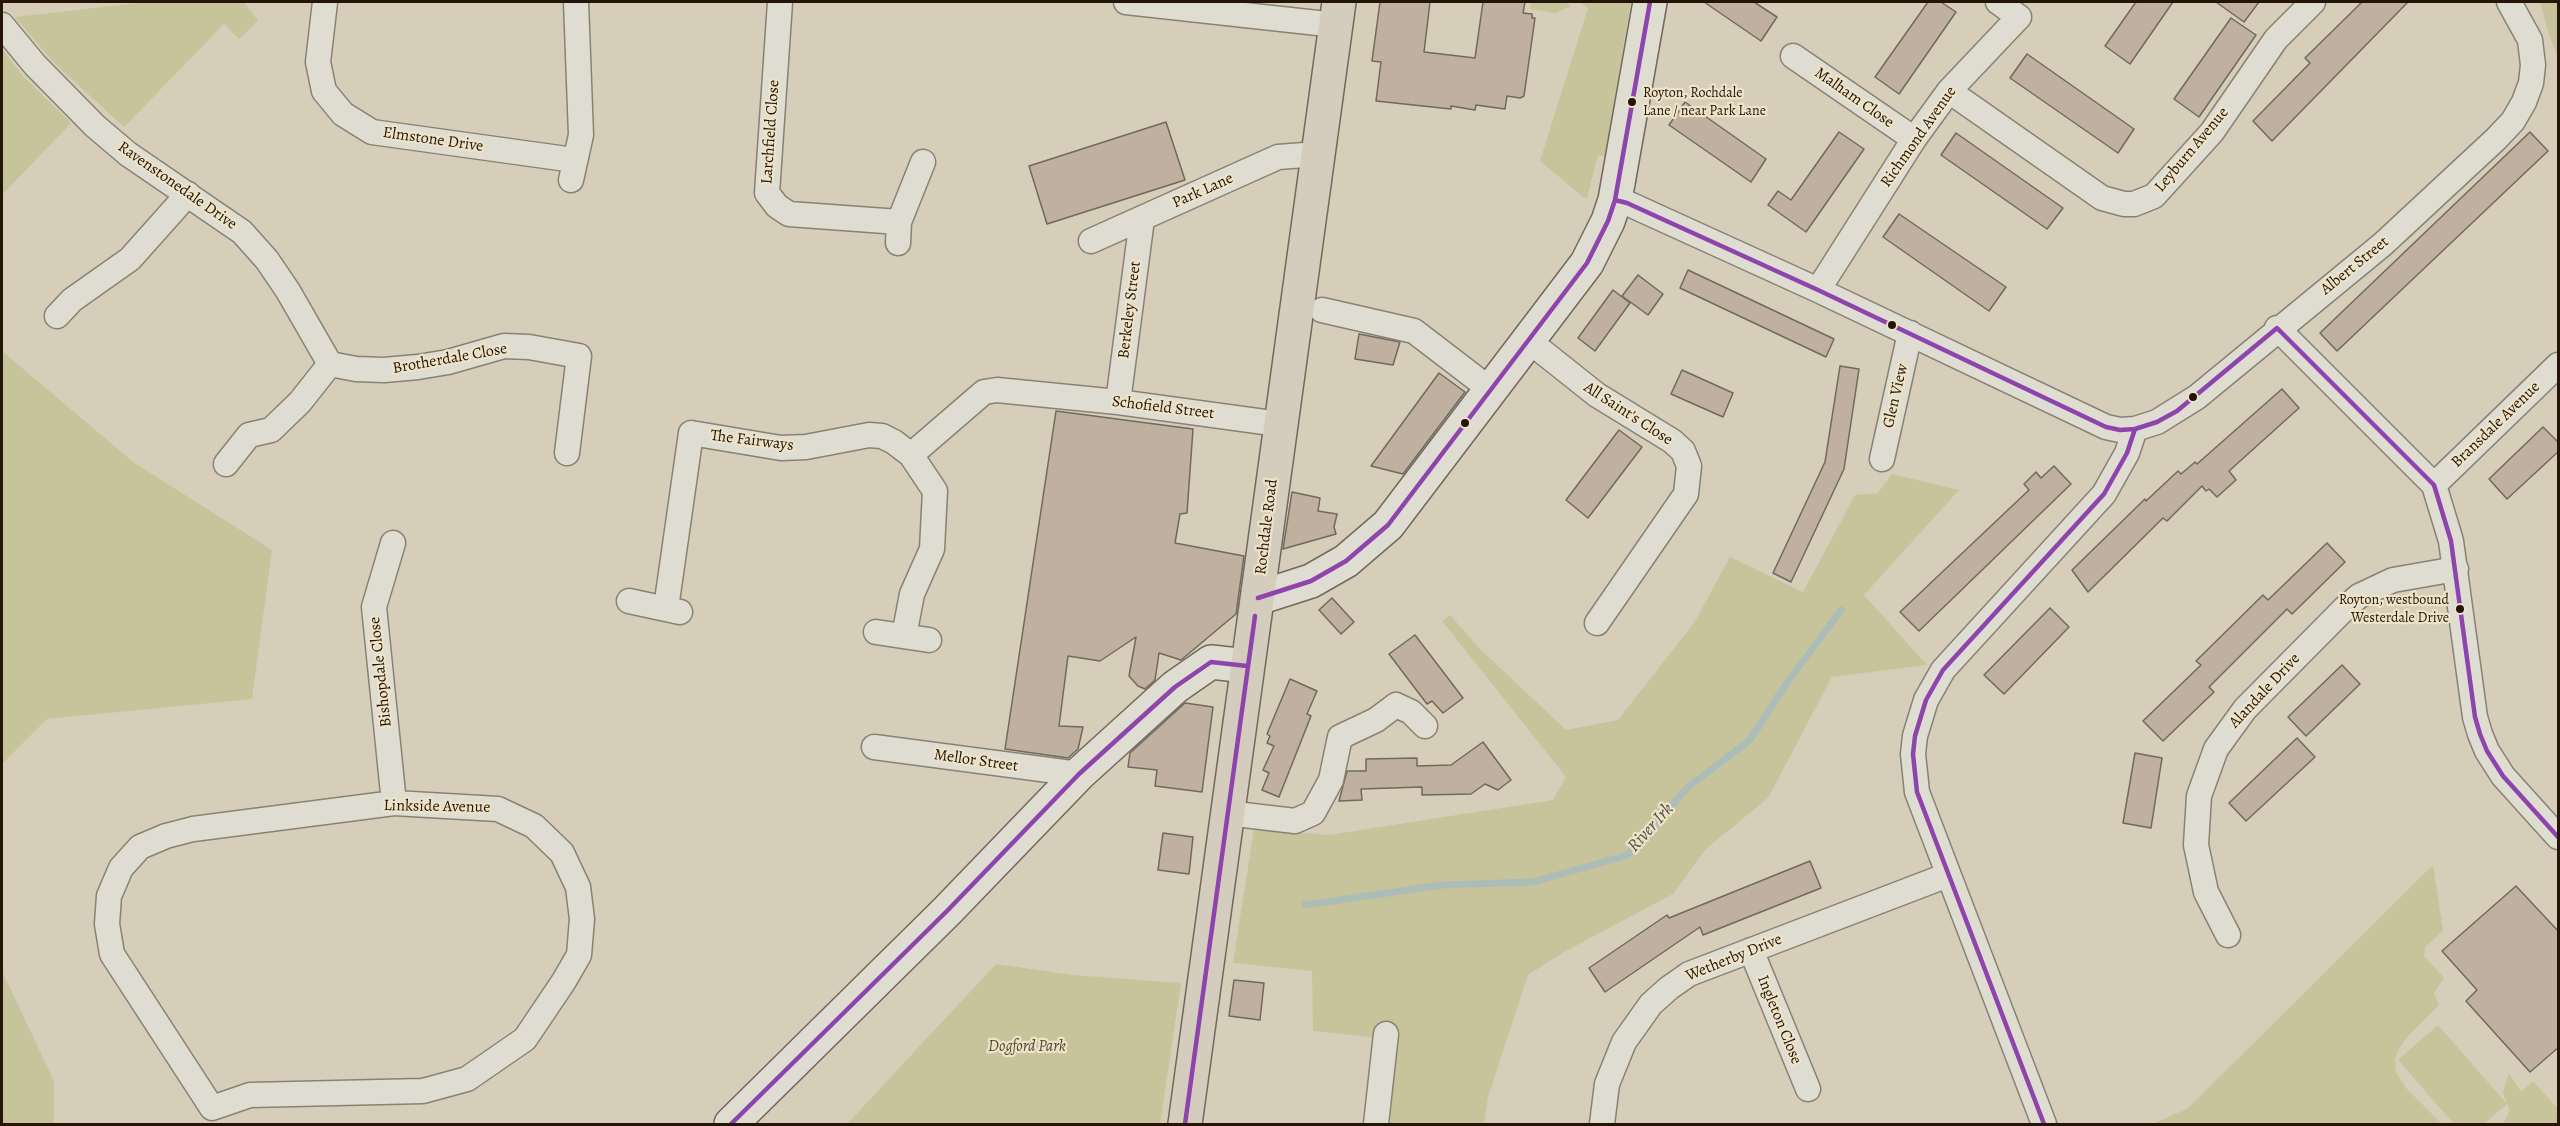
<!DOCTYPE html>
<style>
body{margin:0}
#map{position:relative;width:2560px;height:1126px;overflow:hidden;background:#d6ceb9;font-family:Alegreya,serif}
canvas{display:block}
.frame{position:absolute;inset:0;border:3px solid #251508;pointer-events:none}
</style>
<div id="map">
<canvas width="2560" height="1126"></canvas>
<div class="frame"></div>
</div>
<script>
const ctx = document.querySelector('canvas').getContext('2d');
ctx.lineJoin = 'round';
function paint(path, color) {
  ctx.fillStyle = color;
  ctx.fill(path, 'evenodd');
}
function poly(rows) {
  const path = new Path2D();
  for (const r of rows) {
    path.moveTo(r[0], r[1]);
    for (let i = 2; i < r.length; i += 2) path.lineTo(r[i], r[i + 1]);
  }
  return path;
}
function trace(path, color, width, dash) {
  ctx.strokeStyle = color;
  ctx.lineWidth = width;
  ctx.lineCap = dash ? 'butt' : 'round';
  ctx.setLineDash(dash || []);
  ctx.stroke(path);
}
function drawText(font, color, halo, rows, align = 'center') {
  ctx.font = font + ' Alegreya,serif';
  ctx.lineWidth = 4.5;
  ctx.setLineDash([]);
  ctx.textBaseline = 'middle';
  ctx.strokeStyle = halo;
  ctx.fillStyle = color;
  for (const [text, x, y, turn = 0] of rows) {
    ctx.save();
    ctx.translate(x, y);
    ctx.rotate((+turn || 0) * Math.PI / 180);
    ctx.textAlign = isNaN(turn) ? turn : align;
    if (halo) ctx.strokeText(text, 0, 0);
    ctx.fillText(text, 0, 0);
    ctx.restore();
  }
}
const green = poly([
 [146,2,244,2,258,21,239,39,224,24,124,127,54,63,15,17],
 [1531,2,1566,2,1571,6,1556,13,1530,9],
 [1580,2,1631,2,1605,156,1598,155,1587,198,1583,197,1540,161,1588,8],
 [2540,2,2558,2,2558,58,2549,35],
 [2,49,23,76,71,123,2,195],
 [2,351,133,462,272,550,252,699,47,719,2,764],
 [1892,474,1959,490,1864,595,1927,665,1832,677,1768,798,1706,849,1673,894,1564,952,1528,975,1488,1097,1484,1124,1390,1124,1397,1040,1313,1031,1312,971,1233,963,1254,829,1329,835,1553,800,1566,777,1442,621,1450,615,1480,649,1566,730,1618,720,1694,623,1730,557,1803,592,1855,495,1878,493],
 [2433,865,2443,931,2425,947,2424,956,2444,978,2434,993,2439,1005,2408,1036,2398,1050,2395,1060,2396,1072,2406,1088,2442,1124,2157,1124,2156,1122,2187,1109],
 [996,964,1073,975,1181,983,1160,1124,847,1124],
 [2,971,54,1081,54,1124,2,1124],
 [2438,1025,2507,1104,2503,1092,2509,1073,2521,1092,2533,1081,2558,1109,2558,1124,2503,1124,2510,1110,2507,1104,2484,1124,2454,1124,2398,1060]
]);
const stream = poly([
 [1305,905,1441,885,1533,882,1628,855,1688,787,1750,740,1786,684,1841,610]
]);
const building = poly([
 [1380,2,1430,2,1424,52,1475,58,1483,2,1525,2,1523,13,1532,14,1532,18,1535,18,1524,96,1520,98,1507,96,1505,109,1476,105,1475,110,1451,106,1451,109,1376,101,1381,62,1372,61,1380,2],
 [1704,2,1754,2,1777,17,1761,41,1704,2],
 [1928,2,1941,2,1956,12,1899,94,1875,77,1928,2],
 [2136,2,2173,2,2130,64,2105,46,2136,2],
 [2216,2,2259,2,2244,22,2216,2],
 [2362,2,2408,2,2272,141,2253,121,2310,63,2305,58,2362,2],
 [2231,18,2256,35,2199,117,2174,99,2231,18],
 [2027,54,2134,129,2118,153,2010,78,2027,54],
 [1685,102,1766,159,1751,182,1669,125,1685,102],
 [1166,122,1185,180,1047,224,1029,166,1166,122],
 [1839,132,1864,149,1806,232,1768,205,1778,191,1791,200,1839,132],
 [2530,132,2548,151,2337,351,2320,333,2530,132],
 [1956,133,2063,208,2047,229,1941,155,1956,133],
 [1899,214,2006,287,1989,311,1883,237,1899,214],
 [1688,270,1834,339,1826,357,1680,288,1688,270],
 [1638,275,1663,294,1648,315,1622,296,1638,275],
 [1613,290,1630,303,1595,351,1578,338,1613,290],
 [1359,334,1400,342,1393,365,1355,359,1359,334],
 [1840,366,1859,369,1844,469,1791,582,1773,573,1825,462,1840,366],
 [1682,370,1733,393,1723,417,1671,394,1682,370],
 [1439,373,1465,392,1403,474,1371,466,1439,373],
 [2282,389,2299,408,2229,471,2236,480,2217,497,2209,489,2206,491,2202,486,2167,521,2163,518,2088,592,2072,570,2145,499,2146,501,2178,471,2181,474,2195,462,2197,464,2282,389],
 [1056,411,1193,429,1187,513,1180,514,1175,543,1244,556,1236,614,1181,660,1159,653,1155,680,1145,689,1138,686,1129,676,1136,637,1100,661,1068,656,1059,726,1083,727,1078,749,1068,758,1005,749,1056,411],
 [2543,427,2559,443,2559,451,2507,499,2489,479,2543,427],
 [1619,430,1642,447,1588,518,1566,500,1619,430],
 [2054,466,2071,484,1919,631,1900,612,2029,490,2024,484,2036,472,2041,478,2054,466],
 [1292,492,1320,498,1318,511,1337,514,1334,527,1336,534,1283,549,1292,492],
 [2327,543,2345,562,2292,614,2287,609,2209,687,2214,692,2163,741,2143,721,2201,665,2196,661,2263,595,2268,600,2327,543],
 [1332,598,1354,622,1341,634,1319,610,1332,598],
 [2050,608,2069,627,2004,694,1984,675,2050,608],
 [1415,635,1463,698,1443,713,1432,701,1427,704,1389,654,1415,635],
 [2342,665,2360,684,2306,736,2288,717,2342,665],
 [1290,679,1317,691,1307,714,1311,716,1279,797,1262,790,1269,773,1263,770,1274,746,1267,743,1270,736,1267,734,1290,679],
 [1185,703,1213,707,1202,792,1155,786,1157,770,1128,767,1130,753,1185,703],
 [2297,738,2315,757,2246,821,2229,803,2297,738],
 [1483,742,1511,780,1498,790,1485,784,1471,794,1422,795,1422,787,1361,789,1362,800,1339,801,1347,771,1366,771,1366,759,1417,758,1417,766,1451,765,1483,742],
 [2135,753,2162,758,2151,828,2123,823,2135,753],
 [1163,833,1193,837,1189,874,1158,870,1163,833],
 [1810,861,1821,888,1703,935,1700,927,1605,992,1589,968,1667,915,1669,918,1810,861],
 [2516,886,2559,932,2559,1047,2530,1072,2466,1001,2477,990,2442,951,2516,886],
 [1234,980,1264,983,1260,1020,1229,1016,1234,980]
]);
const street = poly([
 [325,2,318,62,324,91,343,114,372,132,574,160],
 [780,2,767,193,777,206,789,214,899,222],
 [1126,2,1336,25],
 [2,25,35,65,95,126,128,154,242,232,267,260,288,291,330,364],
 [1793,56,1914,139],
 [1949,91,2102,198,2124,204,2134,204,2154,196,2212,132,2276,39,2313,2],
 [571,180,581,135,576,2],
 [1615,200,1627,203,1818,290,2106,427,2120,430,2135,429,2157,422,2197,397,2383,244,2496,139,2513,121,2524,102,2531,83,2533,65,2530,40,2509,2],
 [1091,241,1278,157,1318,154],
 [898,243,899,222,923,162],
 [1818,290,1914,139,1949,91,2019,17,1998,2],
 [1322,310,1414,331,1491,390],
 [57,316,72,300,130,259,188,194],
 [2277,328,2434,485,2451,541,2475,717,2480,734,2487,751,2503,776,2558,837],
 [1529,341,1597,395,1672,441,1683,451,1689,466,1686,494,1597,623],
 [330,364,356,369,384,370,418,367,448,362,504,346,529,347,579,356,567,453],
 [1118,402,1142,219],
 [911,455,984,392,997,390,1118,402,1279,424],
 [1882,459,1910,333],
 [226,464,249,435,271,430,300,402,330,364],
 [2434,485,2558,365],
 [393,543,374,607,394,803],
 [629,601,680,612],
 [666,608,691,433,781,448,806,447,869,435,882,436,894,442,911,455,935,491,932,549,912,594,904,636],
 [876,632,929,640],
 [874,747,1079,774],
 [394,803,498,809,534,826,562,853,578,887,582,919,579,955,564,981,525,1039,467,1079,423,1091,250,1095,212,1108,112,954,107,924,109,896,121,868,140,847,166,836,193,829,394,803],
 [1227,813,1295,821,1313,813,1331,780,1340,737,1376,720,1396,705,1411,712,1425,726],
 [2228,935,2206,892,2196,845,2199,796,2216,749,2245,709,2345,608,2359,596,2393,580,2456,569],
 [1751,950,1808,1089],
 [1376,1124,1386,1034],
 [1602,1124,1607,1084,1624,1042,1651,1004,1669,988,1689,974,1948,875],
 [2044,1124,1917,792,1913,754,1915,736,1926,700,1943,670,2104,494,2127,453,2135,429]
]);
const secondary = poly([
 [1258,598,1311,581,1346,561,1388,525,1587,263,1608,221,1615,200,1650,2],
 [731,1124,947,911,1079,774,1175,687,1211,662,1247,666]
]);
const primary = poly([
 [1185,1124,1339,2]
]);
const bus1 = poly([
 [1615,200,1627,203,1818,290,2106,427,2120,430,2135,429,2157,422,2177,411,2277,328,2434,485,2451,541,2475,717,2480,734,2487,751,2503,776,2558,837],
 [1258,598,1311,581,1346,561,1388,525,1587,263,1608,221,1615,200,1650,2],
 [731,1124,947,911,1079,774,1175,687,1211,662,1247,666],
 [1185,1124,1255,616],
 [2044,1124,1917,792,1913,754,1915,736,1926,700,1943,670,2104,494,2127,453,2135,429]
]);
const markers = [
 [1632,102,5,"#251508"],
 [1892,325,5,"#251508"],
 [2193,397,5,"#251508"],
 [1465,423,5,"#251508"],
 [2460,609,5,"#251508"]
];
const busNames = [
 ["Royton, Rochdale",1643,94],
 ["Lane / near Park Lane",1643,112],
 ["Royton, westbound",2449,601,"right"],
 ["Westerdale Drive",2449,619,"right"]
];
const streetNames = [
 ["Malham Close",1854,98,35],
 ["Larchfield Close",771,132,-86],
 ["Richmond Avenue",1919,137,-55],
 ["Elmstone Drive",433,140,8],
 ["Leyburn Avenue",2192,150,-50],
 ["Ravenstonedale Drive",177,186,35],
 ["Park Lane",1203,191,-24],
 ["Albert Street",2355,266,-39],
 ["Berkeley Street",1130,310,-83],
 ["Brotherdale Close",450,359,-10],
 ["Glen View",1896,396,-77],
 ["Schofield Street",1163,408,7],
 ["All Saint's Close",1628,414,33],
 ["Bransdale Avenue",2496,425,-44],
 ["The Fairways",752,441,7],
 ["Rochdale Road",1267,527,-83],
 ["Bishopdale Close",381,672,-96],
 ["Alandale Drive",2265,691,-47],
 ["Mellor Street",976,761,8],
 ["Linkside Avenue",437,807,1],
 ["Wetherby Drive",1734,958,-22],
 ["Ingleton Close",1779,1020,68]
];
const parkNames = [
 ["Dogford Park",1027,1047]
];
const waterNames = [
 ["River Irk",1651,828,-48]
];
paint(green, '#c7c49c');
trace(stream, '#acbcb6', 7);
paint(building, '#c0b0a0');
trace(building, '#70695d', 1.5);
trace(street, '#888274', 27);
trace(secondary, '#70695d', 36);
trace(primary, '#70695d', 36);
trace(street, '#dfdcd1', 24);
trace(secondary, '#dfdcd1', 33);
trace(primary, '#d4ccbc', 33);
trace(bus1, '#8e44ad', 4.5);
for (const [x, y, r, color] of markers) {
  const dot = new Path2D();
  dot.arc(x, y, r, 0, 2 * Math.PI);
  ctx.fillStyle = color;
  ctx.fill(dot);
  trace(dot, '#ede3c9', 2);
}
drawText('14px', '#251508', '#ede3c9', busNames, 'left');
drawText('16px', '#251508', '#ede3c9', streetNames);
drawText('italic 16px', '#52472e', '#ede3c9', parkNames);
drawText('italic 18px', '#4e4d45', '#ede3c9', waterNames);
</script>
